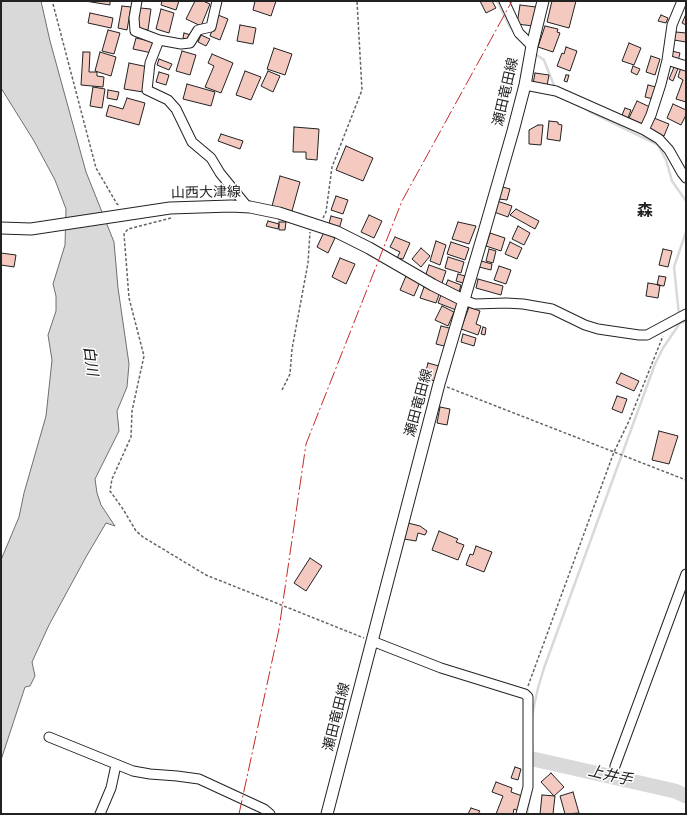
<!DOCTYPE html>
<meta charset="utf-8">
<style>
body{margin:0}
#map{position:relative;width:687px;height:815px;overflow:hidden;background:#fff;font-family:Manrope,sans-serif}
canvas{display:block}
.frame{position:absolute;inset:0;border:2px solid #222;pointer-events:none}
</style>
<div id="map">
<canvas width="687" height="815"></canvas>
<div class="frame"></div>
</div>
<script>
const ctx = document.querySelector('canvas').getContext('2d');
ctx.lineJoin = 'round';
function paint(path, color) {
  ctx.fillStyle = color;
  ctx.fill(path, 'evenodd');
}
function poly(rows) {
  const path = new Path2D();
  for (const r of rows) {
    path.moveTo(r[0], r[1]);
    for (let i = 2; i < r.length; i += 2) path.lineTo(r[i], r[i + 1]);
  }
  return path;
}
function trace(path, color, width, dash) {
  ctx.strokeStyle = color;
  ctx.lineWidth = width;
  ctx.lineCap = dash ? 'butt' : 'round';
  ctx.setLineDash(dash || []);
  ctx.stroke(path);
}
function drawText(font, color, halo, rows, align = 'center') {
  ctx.font = font + ' Manrope,"Noto Sans JP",sans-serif';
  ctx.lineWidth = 3;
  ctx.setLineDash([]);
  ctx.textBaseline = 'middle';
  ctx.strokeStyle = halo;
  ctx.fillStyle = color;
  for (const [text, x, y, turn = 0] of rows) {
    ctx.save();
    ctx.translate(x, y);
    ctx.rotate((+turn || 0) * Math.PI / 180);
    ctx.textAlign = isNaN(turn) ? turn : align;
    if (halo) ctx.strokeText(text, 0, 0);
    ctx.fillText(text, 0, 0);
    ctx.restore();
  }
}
const water = poly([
 [1,1,41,1,50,41,86,172,114,242,118,288,129,364,127,387,117,411,119,431,95,479,97,493,101,505,115,526,106,523,86,557,49,625,32,662,35,676,30,686,25,687,1,760,1,560,19,517,24,493,46,416,52,360,48,335,56,311,56,296,53,284,65,245,66,209,55,180,34,141,1,88,1,1]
]);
const stream = poly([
 [497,1,510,27,515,33],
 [534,53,544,60,555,88],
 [585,108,590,112,658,145,666,160,672,181,686,201],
 [679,315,674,267,686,232],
 [680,323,686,321],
 [532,715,538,688,544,668,655,364,663,348,680,323,680,320],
 [532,743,532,768],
 [527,814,530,797]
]);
const river = poly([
 [533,759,675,791,686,796]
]);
const building = poly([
 [85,1,110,1,110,5,85,1],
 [162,1,179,1,176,10,161,5,162,1],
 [195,1,203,1,210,4,201,26,186,19,195,1],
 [255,1,276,1,271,16,253,10,255,1],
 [480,1,492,1,496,8,486,13,480,1],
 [552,1,576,1,569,28,547,22,552,1],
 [520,5,536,7,533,26,517,24,520,5],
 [122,6,131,7,127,30,118,28,122,6],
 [140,8,151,9,148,30,137,29,140,8],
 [161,9,174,13,169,33,156,29,161,9],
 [90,13,113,18,111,28,88,23,90,13],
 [686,14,686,25,682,23,686,14],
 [218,15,228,19,220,40,210,36,218,15],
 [661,15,668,18,666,23,658,21,661,15],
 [240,25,256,28,253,44,237,41,240,25],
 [545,26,558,29,557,32,560,33,553,52,538,47,545,26],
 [108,30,120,33,114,54,102,51,108,30],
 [676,32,686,33,686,42,674,40,676,32],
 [184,33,191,35,190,40,183,38,184,33],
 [201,35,210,39,206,46,198,42,201,35],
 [136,38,154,42,152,53,133,49,136,38],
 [629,43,641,48,634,65,622,61,629,43],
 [566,47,577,51,570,71,557,66,562,53,564,54,566,47],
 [274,48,292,54,285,75,267,69,274,48],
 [182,51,196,55,190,75,176,71,182,51],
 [672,51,680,53,678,61,670,59,672,51],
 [83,52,90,52,89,72,97,72,97,76,104,77,103,87,81,85,83,52],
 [100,52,116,57,111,76,95,71,100,52],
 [212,54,233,63,221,93,205,87,214,66,208,63,212,54],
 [651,56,660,59,655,75,646,72,651,56],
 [159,59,172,64,169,70,157,65,159,59],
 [129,63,148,67,143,92,124,89,129,63],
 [675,65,679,66,673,81,669,79,675,65],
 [633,66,640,69,637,75,631,72,633,66],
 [681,67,686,68,686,102,676,99,683,80,678,77,681,67],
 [245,71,261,77,251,100,236,95,245,71],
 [268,71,280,76,273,92,261,86,268,71],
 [159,72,169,75,166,85,156,82,159,72],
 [535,73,549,75,547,86,533,84,535,73],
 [566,75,569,75,567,82,564,81,566,75],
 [187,84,215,92,211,106,183,99,187,84],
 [648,85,656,87,653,99,645,97,648,85],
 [93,87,105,89,102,108,90,106,93,87],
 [108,90,119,92,117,100,107,98,108,90],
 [127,98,145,103,139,125,106,116,109,105,123,109,127,98],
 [637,101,650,107,642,124,629,118,637,101],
 [673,104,686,110,686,115,681,125,667,118,673,104],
 [625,108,631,110,628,118,622,115,625,108],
 [654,118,669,124,664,136,649,130,654,118],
 [549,121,558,122,558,124,562,125,560,141,547,139,549,121],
 [538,125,543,125,541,145,529,144,529,130,538,125],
 [294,127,319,129,317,160,306,159,306,152,293,152,294,127],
 [221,134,243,141,240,149,218,141,221,134],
 [346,146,373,158,363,181,336,170,346,146],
 [280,176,300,182,292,211,272,206,280,176],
 [503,187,510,189,507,200,499,199,503,187],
 [336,196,348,200,343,214,331,210,336,196],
 [497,201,512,206,508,217,494,212,497,201],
 [516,209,539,221,535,229,510,215,516,209],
 [369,215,382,221,374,238,361,232,369,215],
 [331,216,342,219,339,229,328,227,331,216],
 [268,221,279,224,278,229,266,226,268,221],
 [279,222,286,222,285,230,279,230,279,222],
 [458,222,476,226,469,244,452,239,458,222],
 [518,226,530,233,524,245,512,239,518,226],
 [324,232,335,238,328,253,317,247,324,232],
 [490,233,505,238,501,251,486,246,490,233],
 [395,237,410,243,403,259,397,258,400,252,390,247,395,237],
 [436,241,446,245,440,265,430,261,436,241],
 [451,242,469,248,465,260,447,254,451,242],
 [510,242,522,248,517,259,505,254,510,242],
 [421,248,430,256,421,267,412,259,421,248],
 [489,249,496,251,493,263,486,261,489,249],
 [663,249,672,251,668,267,659,265,663,249],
 [1,253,16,255,14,267,1,265,1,253],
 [448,257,464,262,461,273,445,268,448,257],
 [340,258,355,264,346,284,332,277,340,258],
 [481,261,492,264,491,270,479,267,481,261],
 [429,265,446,271,442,283,425,277,429,265],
 [499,266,511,270,506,284,494,280,499,266],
 [458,274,465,276,463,283,456,281,458,274],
 [406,276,420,282,414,296,400,290,406,276],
 [659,276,666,277,664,286,657,285,659,276],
 [478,279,503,286,501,295,476,288,478,279],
 [448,280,461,285,459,292,445,287,448,280],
 [648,283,660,285,658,298,646,296,648,283],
 [424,287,440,292,436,303,420,298,424,287],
 [441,295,449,298,450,300,459,304,456,310,438,303,441,295],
 [442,306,454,312,448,326,435,320,442,306],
 [469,307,480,311,476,324,481,326,478,335,461,329,469,307],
 [441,326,453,329,448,347,436,344,441,326],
 [483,327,486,328,485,335,481,334,483,327],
 [463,334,476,338,474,346,461,342,463,334],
 [428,363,439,366,435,381,424,378,428,363],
 [621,373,639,381,634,391,616,383,621,373],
 [617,396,627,399,622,413,612,409,617,396],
 [440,407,450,409,447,425,437,423,440,407],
 [659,431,678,436,669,464,652,460,659,431],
 [408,523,420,526,427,531,425,535,418,533,416,541,404,539,408,523],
 [439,531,458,539,456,542,464,545,458,560,432,550,439,531],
 [476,546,492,552,484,572,466,565,470,554,473,555,476,546],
 [310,558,322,566,306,591,294,583,310,558],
 [515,767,521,769,518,780,511,778,515,767],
 [551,773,564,787,554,796,541,782,551,773],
 [496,782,512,788,511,792,525,797,519,811,514,809,513,814,496,814,503,796,492,792,496,782],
 [573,792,579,813,565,814,560,796,573,792],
 [542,795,555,796,553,814,540,814,542,795],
 [471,808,480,811,478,814,468,814,471,808]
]);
const path = poly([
 [53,4,96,168,117,204,120,206],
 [171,218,128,229,124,234,129,298,144,356,132,411,131,437,112,479,110,491,123,509,136,531,143,537,206,575,364,638],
 [323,218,326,212,332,167,362,90,357,1],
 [447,387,686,480],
 [282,390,290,374,292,349,308,263,310,232],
 [528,686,614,452,629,421,663,336]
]);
const minor = poly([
 [137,1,134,18,135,31,159,40,181,44,190,43,198,30,211,27,217,1],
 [504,1,519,33,532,46],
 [159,40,150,63,147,90,168,100,176,109,192,142,211,158,220,173,246,205,250,207],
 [667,60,686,66],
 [525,85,556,91,644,130,659,139,669,150,682,173,686,178],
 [644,130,651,115,661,84,667,60,672,25,682,1],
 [463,300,475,304,506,303,523,304,552,309,585,325,598,329,639,335,647,335,686,314],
 [372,641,441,668,525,694,528,697,528,787,521,814],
 [49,737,133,771,150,774,177,776,199,779,264,809,270,814],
 [615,766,686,574],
 [100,814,111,788,116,765]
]);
const major = poly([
 [1,228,31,229,170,208,231,206,250,207,279,213,337,232,369,248,433,285,463,300],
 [327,814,439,384,484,232,513,131,525,85,532,46,543,1]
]);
const power = poly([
 [239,814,279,629,306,444,402,201,512,1]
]);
const streetNames = [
 ["瀬田竜田線",506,92,-77],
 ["山西大津線",206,193,-1],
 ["瀬田竜田線",419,403,-75],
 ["瀬田竜田線",337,717,-76]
];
const waterNames = [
 ["白川",90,361,82],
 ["上井手",610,776,13]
];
const quarterNames = [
 ["森",645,212]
];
paint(water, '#d9d9d9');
trace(water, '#6f6f6f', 1);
trace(stream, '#d9d9d9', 2.5);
trace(river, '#d9d9d9', 15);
paint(building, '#f3c9c0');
trace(building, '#222', 1);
trace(minor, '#222', 11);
trace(major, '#222', 13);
trace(path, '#646464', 1.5, [3, 2]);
trace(minor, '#fff', 9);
trace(major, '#fff', 11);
trace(power, '#c62828', 1, [14, 3, 2, 3]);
drawText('14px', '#222', '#fff', streetNames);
drawText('italic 15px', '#222', '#fff', waterNames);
drawText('bold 16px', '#222', '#fff', quarterNames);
</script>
